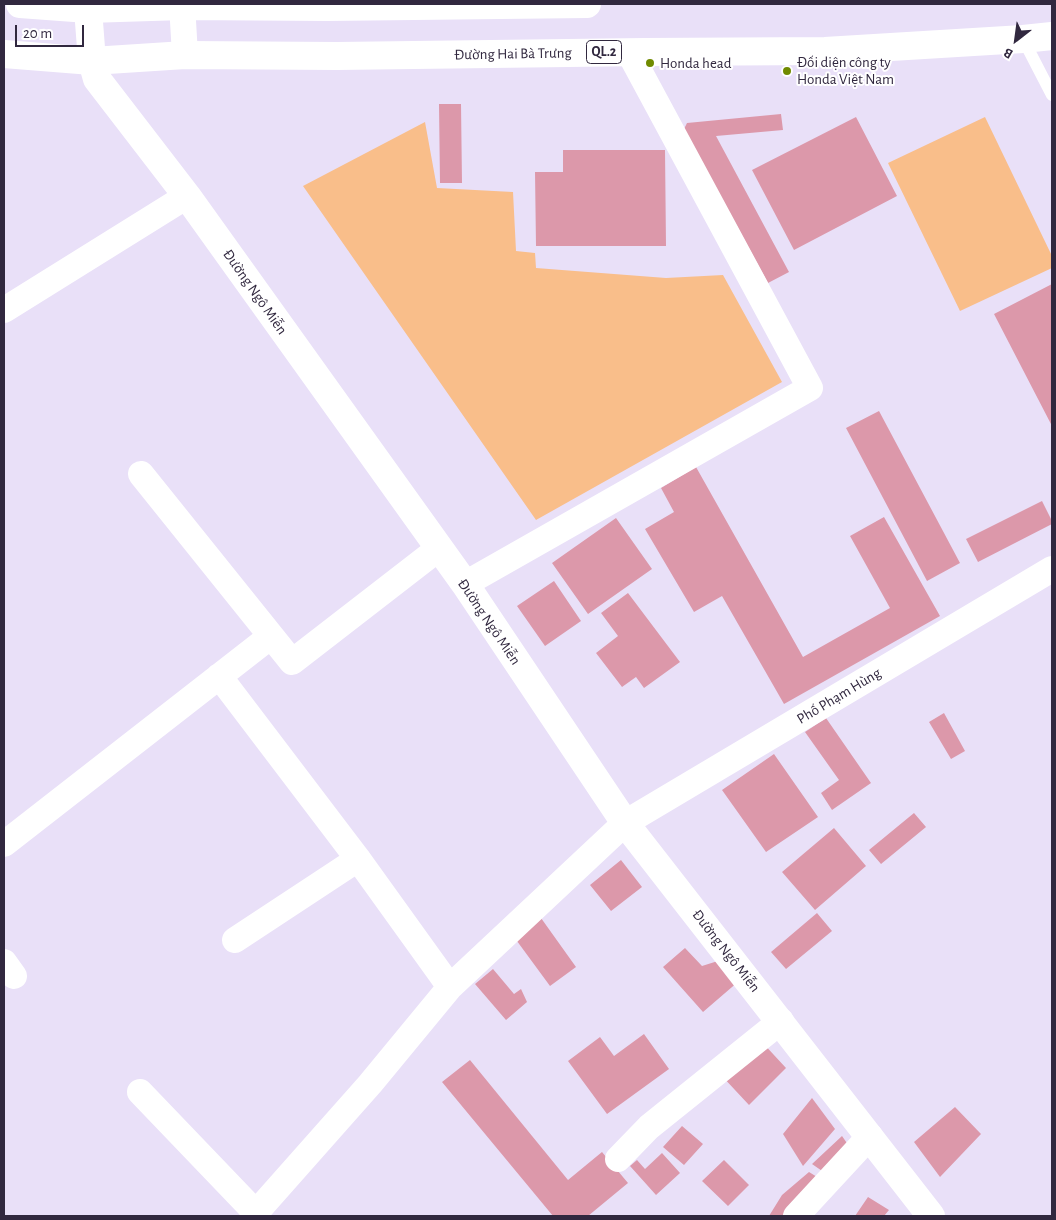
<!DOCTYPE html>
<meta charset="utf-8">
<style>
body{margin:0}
#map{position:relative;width:1056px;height:1220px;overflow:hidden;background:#e9e0f8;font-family:"Alegreya Sans",sans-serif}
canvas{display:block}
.frame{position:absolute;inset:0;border:5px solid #31283f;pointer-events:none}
.north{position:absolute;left:991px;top:15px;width:50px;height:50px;-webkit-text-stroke:4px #fff;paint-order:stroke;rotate:210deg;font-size:14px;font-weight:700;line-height:20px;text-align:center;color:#31283f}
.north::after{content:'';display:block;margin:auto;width:18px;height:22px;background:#31283f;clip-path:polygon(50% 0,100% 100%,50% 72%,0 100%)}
.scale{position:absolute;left:15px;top:25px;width:69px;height:22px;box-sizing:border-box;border:2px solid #31283f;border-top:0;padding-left:6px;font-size:15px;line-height:18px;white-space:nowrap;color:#31283f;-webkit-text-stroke:4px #fff;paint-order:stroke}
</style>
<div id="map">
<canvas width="1056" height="1220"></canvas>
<div class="frame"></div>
<div class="north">B</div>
<div class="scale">20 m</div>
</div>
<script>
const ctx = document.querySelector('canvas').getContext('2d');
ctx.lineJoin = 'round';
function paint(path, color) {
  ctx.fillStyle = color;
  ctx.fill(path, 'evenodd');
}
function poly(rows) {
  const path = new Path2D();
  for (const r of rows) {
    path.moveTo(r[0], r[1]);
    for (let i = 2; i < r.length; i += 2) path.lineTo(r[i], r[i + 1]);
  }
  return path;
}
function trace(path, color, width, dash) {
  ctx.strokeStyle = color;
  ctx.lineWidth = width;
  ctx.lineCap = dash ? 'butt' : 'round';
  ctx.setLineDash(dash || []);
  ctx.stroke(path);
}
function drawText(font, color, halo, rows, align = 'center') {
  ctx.font = font + ' "Alegreya Sans",sans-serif';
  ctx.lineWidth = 4;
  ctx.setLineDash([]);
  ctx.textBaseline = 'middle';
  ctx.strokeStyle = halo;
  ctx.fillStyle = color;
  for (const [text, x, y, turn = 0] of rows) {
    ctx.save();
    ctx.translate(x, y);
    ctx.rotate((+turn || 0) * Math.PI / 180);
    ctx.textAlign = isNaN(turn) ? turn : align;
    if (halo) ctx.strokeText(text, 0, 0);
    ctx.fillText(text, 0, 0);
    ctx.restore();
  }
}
const green = poly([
 [985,117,1052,256,1052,268,960,311,888,163],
 [425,122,437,188,513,192,516,251,535,253,536,268,666,278,723,275,782,382,536,520,303,186]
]);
const building = poly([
 [439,104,461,104,462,183,440,183],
 [781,114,783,130,716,136,789,272,768,283,684,129,687,123],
 [856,117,897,196,794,250,752,170],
 [563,150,665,150,666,246,536,246,535,172,563,172],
 [1052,284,1052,426,994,314],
 [879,411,960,563,927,581,846,428],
 [696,467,803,657,890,608,850,536,884,517,940,616,784,704,722,596,694,612,645,529,674,512,661,488],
 [1042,501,1052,521,1052,524,978,562,966,539],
 [616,518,652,569,588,614,552,563],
 [554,581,581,621,545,646,517,606],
 [628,593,680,662,644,688,636,677,622,687,596,653,618,636,601,613],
 [944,713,965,751,951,759,929,722],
 [826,718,871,783,832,810,821,793,839,780,805,732],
 [774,754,818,817,766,852,722,790],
 [914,813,926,827,881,864,869,850],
 [834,828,866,866,815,910,782,872],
 [621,860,642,887,611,911,590,885],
 [817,913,832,931,786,969,771,952],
 [541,918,576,967,550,986,514,937],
 [685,948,702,966,721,960,739,981,703,1012,663,967],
 [493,969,514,994,521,989,527,1002,506,1020,475,984],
 [644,1034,669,1069,607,1114,568,1061,600,1037,614,1056],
 [761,1041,786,1068,749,1105,721,1075],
 [470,1060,568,1180,602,1152,628,1183,588,1216,553,1216,442,1082],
 [812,1098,835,1129,803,1166,783,1134],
 [955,1107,981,1134,940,1177,914,1142],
 [682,1126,703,1144,684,1165,663,1147],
 [842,1136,851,1149,825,1173,812,1164],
 [662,1153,680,1173,656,1195,630,1166,637,1160,645,1169],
 [724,1160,749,1185,728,1206,702,1181],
 [809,1172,822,1180,805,1216,769,1216,782,1195],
 [868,1197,889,1210,884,1216,855,1216]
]);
const lane = poly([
 [1023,39,1052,95]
]);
const street = poly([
 [182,4,185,55],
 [4,310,187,196],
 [141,474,292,662,438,549],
 [465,584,810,388,629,52],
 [219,676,358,859,450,987],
 [4,844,271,636],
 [235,940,358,859],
 [4,962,14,976],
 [140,1092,256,1213],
 [618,1159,649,1127,781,1021],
 [253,1216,370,1084,450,987,625,823,1052,569],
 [796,1216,870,1136]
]);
const secondary = poly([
 [88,9,92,61,97,79,187,196,465,584,625,823,931,1216]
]);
const highway = poly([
 [20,4,88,9,183,6,327,7,587,4],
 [4,54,92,61,185,55,337,56,645,52,825,51,1023,39,1052,36]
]);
const markers = [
 [650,63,5,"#708a00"],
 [787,71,5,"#708a00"]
];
const shields = [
 [604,52,35]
];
const shieldNames = [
 ["QL.2",604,52]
];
const streetNames = [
 ["Đường Hai Bà Trưng",513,54,-1],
 ["Đường Ngô Miễn",255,292,55],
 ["Đường Ngô Miễn",489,622,56],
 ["Phố Phạm Hùng",839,696,-31],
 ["Đường Ngô Miễn",726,951,52]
];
const poiNames = [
 ["Đối diện công ty",797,62],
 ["Honda Việt Nam",797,79],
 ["Honda head",660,63]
];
paint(green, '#f9be8a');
paint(building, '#dc98aa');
trace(lane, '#fff', 12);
trace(street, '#fff', 26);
trace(secondary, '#fff', 28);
trace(highway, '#fff', 28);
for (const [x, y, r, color] of markers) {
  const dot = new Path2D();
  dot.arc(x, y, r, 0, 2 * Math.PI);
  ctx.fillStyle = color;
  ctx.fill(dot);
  trace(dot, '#fff', 2);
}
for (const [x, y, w] of shields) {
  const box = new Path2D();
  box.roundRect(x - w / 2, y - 11.5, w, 23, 4);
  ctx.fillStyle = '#fff';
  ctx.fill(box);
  trace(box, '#31283f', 1);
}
drawText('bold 14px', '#31283f', null, shieldNames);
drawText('15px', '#31283f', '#fff', streetNames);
drawText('15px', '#31283f', '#fff', poiNames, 'left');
</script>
